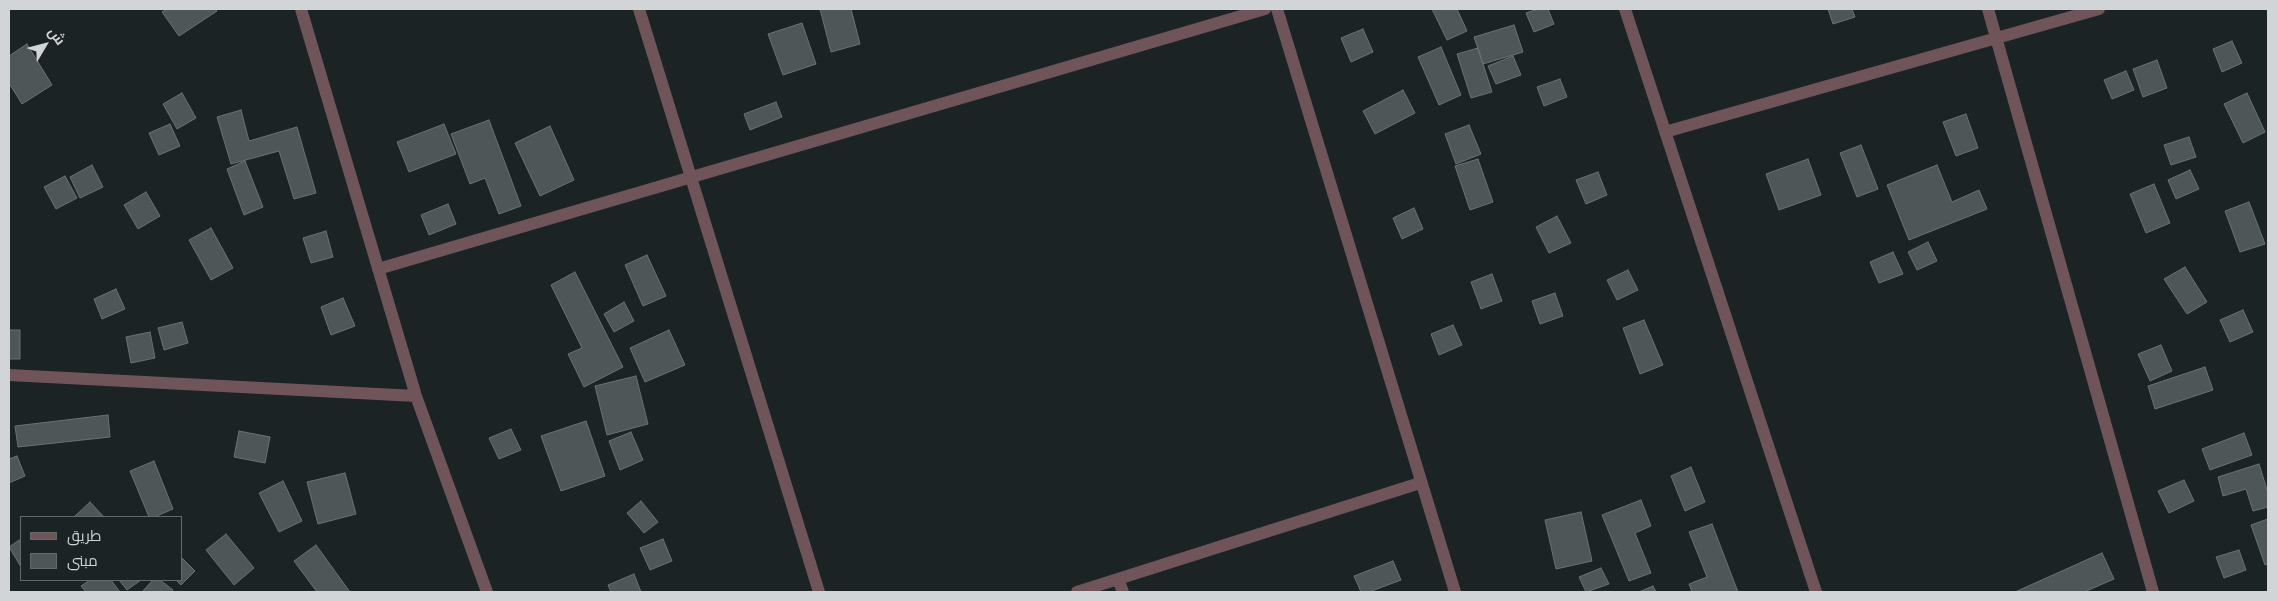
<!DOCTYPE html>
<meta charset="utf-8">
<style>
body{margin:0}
#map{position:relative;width:2277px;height:601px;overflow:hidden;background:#1c2325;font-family:"Source Serif 4",Cairo,serif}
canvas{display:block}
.frame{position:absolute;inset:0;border:10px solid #d1d5d7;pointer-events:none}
.legend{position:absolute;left:20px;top:516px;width:162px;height:65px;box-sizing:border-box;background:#1c2325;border:1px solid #646a6c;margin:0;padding:6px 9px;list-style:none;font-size:15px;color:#d1d5d7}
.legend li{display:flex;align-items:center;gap:10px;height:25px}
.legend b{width:25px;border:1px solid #646a6c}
.north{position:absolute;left:20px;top:20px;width:50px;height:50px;-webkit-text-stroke:4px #1c2325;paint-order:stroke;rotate:53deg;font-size:14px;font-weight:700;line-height:20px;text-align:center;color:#d1d5d7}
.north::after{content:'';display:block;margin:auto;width:18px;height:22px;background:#d1d5d7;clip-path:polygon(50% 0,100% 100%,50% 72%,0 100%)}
</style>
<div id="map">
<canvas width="2277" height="601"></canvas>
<div class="frame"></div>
<ul class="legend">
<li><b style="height:6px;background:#6f545a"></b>طريق</li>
<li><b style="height:14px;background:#4e5658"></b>مبنى</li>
</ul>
<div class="north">ش</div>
</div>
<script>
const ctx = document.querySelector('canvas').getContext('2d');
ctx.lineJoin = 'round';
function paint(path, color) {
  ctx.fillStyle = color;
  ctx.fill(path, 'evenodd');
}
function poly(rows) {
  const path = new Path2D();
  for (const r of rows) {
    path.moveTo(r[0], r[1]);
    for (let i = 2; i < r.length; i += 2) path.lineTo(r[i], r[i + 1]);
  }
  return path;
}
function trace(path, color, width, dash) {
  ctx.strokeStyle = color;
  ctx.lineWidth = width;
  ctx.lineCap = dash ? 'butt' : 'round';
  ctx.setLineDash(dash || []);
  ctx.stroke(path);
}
const building = poly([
 [167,9,215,9,217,11,179,36,162,12,167,9],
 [820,9,851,9,860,44,831,52,820,9],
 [1432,9,1457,9,1467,31,1447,40,1432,9],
 [1538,9,1548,9,1554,24,1534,32,1526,13,1538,9],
 [1828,9,1852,9,1855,17,1833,24,1828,9],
 [802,23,816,64,783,75,768,34,802,23],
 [1514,25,1523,52,1483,64,1474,37,1514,25],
 [1363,29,1373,52,1351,62,1341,38,1363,29],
 [2232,41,2242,63,2222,72,2213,49,2232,41],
 [27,44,52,85,22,104,9,83,9,56,27,44],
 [1441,47,1461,95,1439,105,1418,57,1441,47],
 [1478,48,1492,92,1471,98,1457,54,1478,48],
 [1513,56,1521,75,1496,84,1488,66,1513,56],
 [2157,60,2167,88,2143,97,2133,69,2157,60],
 [2126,71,2134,90,2112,99,2104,80,2126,71],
 [1560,79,1567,97,1544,106,1537,87,1560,79],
 [1403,90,1415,113,1375,134,1363,111,1403,90],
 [182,93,196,118,177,129,163,104,182,93],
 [2247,93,2265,132,2243,143,2224,104,2247,93],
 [776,102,782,117,750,130,744,114,776,102],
 [241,110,249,141,297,127,316,193,294,199,279,151,231,164,217,117,241,110],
 [1966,114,1978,148,1956,156,1943,122,1966,114],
 [489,120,521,206,499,214,485,178,470,184,451,134,489,120],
 [170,124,180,146,159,155,149,133,170,124],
 [444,124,456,154,409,172,397,142,444,124],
 [1469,125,1481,154,1456,164,1445,134,1469,125],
 [550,126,574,180,540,196,515,143,550,126],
 [2189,137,2196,157,2171,165,2164,145,2189,137],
 [1861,145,1878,189,1857,197,1840,153,1861,145],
 [1478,159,1493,202,1470,210,1455,166,1478,159],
 [1808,159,1821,195,1779,210,1766,174,1808,159],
 [245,161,263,207,244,215,227,169,245,161],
 [92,165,103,187,80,198,70,177,92,165],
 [1937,165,1952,202,1979,190,1987,209,1909,240,1887,185,1937,165],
 [2190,170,2199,189,2176,199,2168,180,2190,170],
 [1598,172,1607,195,1586,204,1576,180,1598,172],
 [65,176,77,198,56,209,44,187,65,176],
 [2154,184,2170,223,2146,233,2130,194,2154,184],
 [146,192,160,216,138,229,124,205,146,192],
 [2249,202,2265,244,2240,252,2225,211,2249,202],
 [448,204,456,224,429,235,421,215,448,204],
 [1414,208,1423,229,1402,239,1393,218,1414,208],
 [1557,216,1571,243,1549,253,1536,227,1557,216],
 [211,228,233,268,211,280,189,240,211,228],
 [326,231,333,257,311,263,303,238,326,231],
 [1928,242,1937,261,1917,270,1908,252,1928,242],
 [1893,252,1903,274,1879,283,1870,262,1893,252],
 [647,255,666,296,643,306,625,265,647,255],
 [2185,267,2207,302,2187,314,2164,279,2185,267],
 [1628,270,1638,290,1617,300,1607,280,1628,270],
 [575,272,623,367,584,387,568,354,582,348,551,285,575,272],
 [1492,274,1502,301,1481,309,1471,282,1492,274],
 [116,289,125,309,102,319,94,299,116,289],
 [1555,293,1563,316,1540,324,1532,301,1555,293],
 [343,298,355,326,331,335,321,307,343,298],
 [624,302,634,321,614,332,604,314,624,302],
 [2243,310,2253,332,2230,342,2220,320,2243,310],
 [1644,320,1663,365,1640,374,1623,328,1644,320],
 [182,322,188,343,164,350,158,328,182,322],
 [1453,325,1462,345,1439,355,1431,334,1453,325],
 [9,330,20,330,20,359,9,359,9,330],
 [669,330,685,365,645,382,630,348,669,330],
 [150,332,155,358,131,363,126,337,150,332],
 [2161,345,2172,371,2150,381,2138,354,2161,345],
 [2205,367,2213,390,2155,409,2148,386,2205,367],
 [636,376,648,424,607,435,595,386,636,376],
 [108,415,110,437,18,447,15,426,108,415],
 [586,421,605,476,561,491,541,436,586,421],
 [511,429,521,450,499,459,489,438,511,429],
 [239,431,270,437,265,463,234,457,239,431],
 [631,432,643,460,620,470,609,441,631,432],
 [2244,433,2252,455,2210,470,2202,449,2244,433],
 [17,456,25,476,9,483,9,459,17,456],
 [154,461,173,509,154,517,149,517,130,471,154,461],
 [2259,464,2268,493,2268,507,2253,511,2246,489,2223,496,2218,477,2259,464],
 [1691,467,1705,502,1685,511,1671,476,1691,467],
 [345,473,356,514,318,524,307,482,345,473],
 [2184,480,2194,501,2169,513,2158,491,2184,480],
 [283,481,302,521,279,532,259,493,283,481],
 [1641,500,1651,526,1635,533,1651,573,1629,581,1602,515,1641,500],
 [641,501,658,522,644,533,627,513,641,501],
 [90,502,104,517,74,517,90,502],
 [1581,512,1592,561,1556,569,1545,520,1581,512],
 [2268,519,2268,564,2265,565,2251,525,2268,519],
 [1712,524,1738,592,1692,592,1689,584,1707,577,1689,532,1712,524],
 [226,534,254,568,234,585,206,550,226,534],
 [21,539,21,567,9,547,21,539],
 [663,539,672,561,650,570,640,548,663,539],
 [316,545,350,592,317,592,294,561,316,545],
 [2239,550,2246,570,2224,578,2216,557,2239,550],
 [2102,553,2114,579,2084,592,2015,592,2102,553],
 [181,557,195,571,181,585,176,580,181,580,181,557],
 [1393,561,1401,580,1369,592,1361,592,1354,576,1393,561],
 [1601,568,1609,584,1586,592,1579,577,1601,568],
 [634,574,641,592,611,592,608,585,634,574],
 [90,580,111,580,120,592,86,592,81,586,90,580],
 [119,580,141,580,127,590,119,580],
 [153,580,160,580,173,590,171,592,142,592,153,580],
 [1653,586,1656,592,1639,592,1653,586]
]);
const minor = poly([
 [301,9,416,396,487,592],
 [639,9,819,592],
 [1277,9,1455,592],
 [1625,9,1816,592],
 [1988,9,2153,592],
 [1665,132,2099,9],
 [378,269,1265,9],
 [9,375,416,396],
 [1118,579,1123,592],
 [1077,592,1420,483]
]);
paint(building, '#4e5658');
trace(building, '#6a7274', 1);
trace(minor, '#6f545a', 12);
</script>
